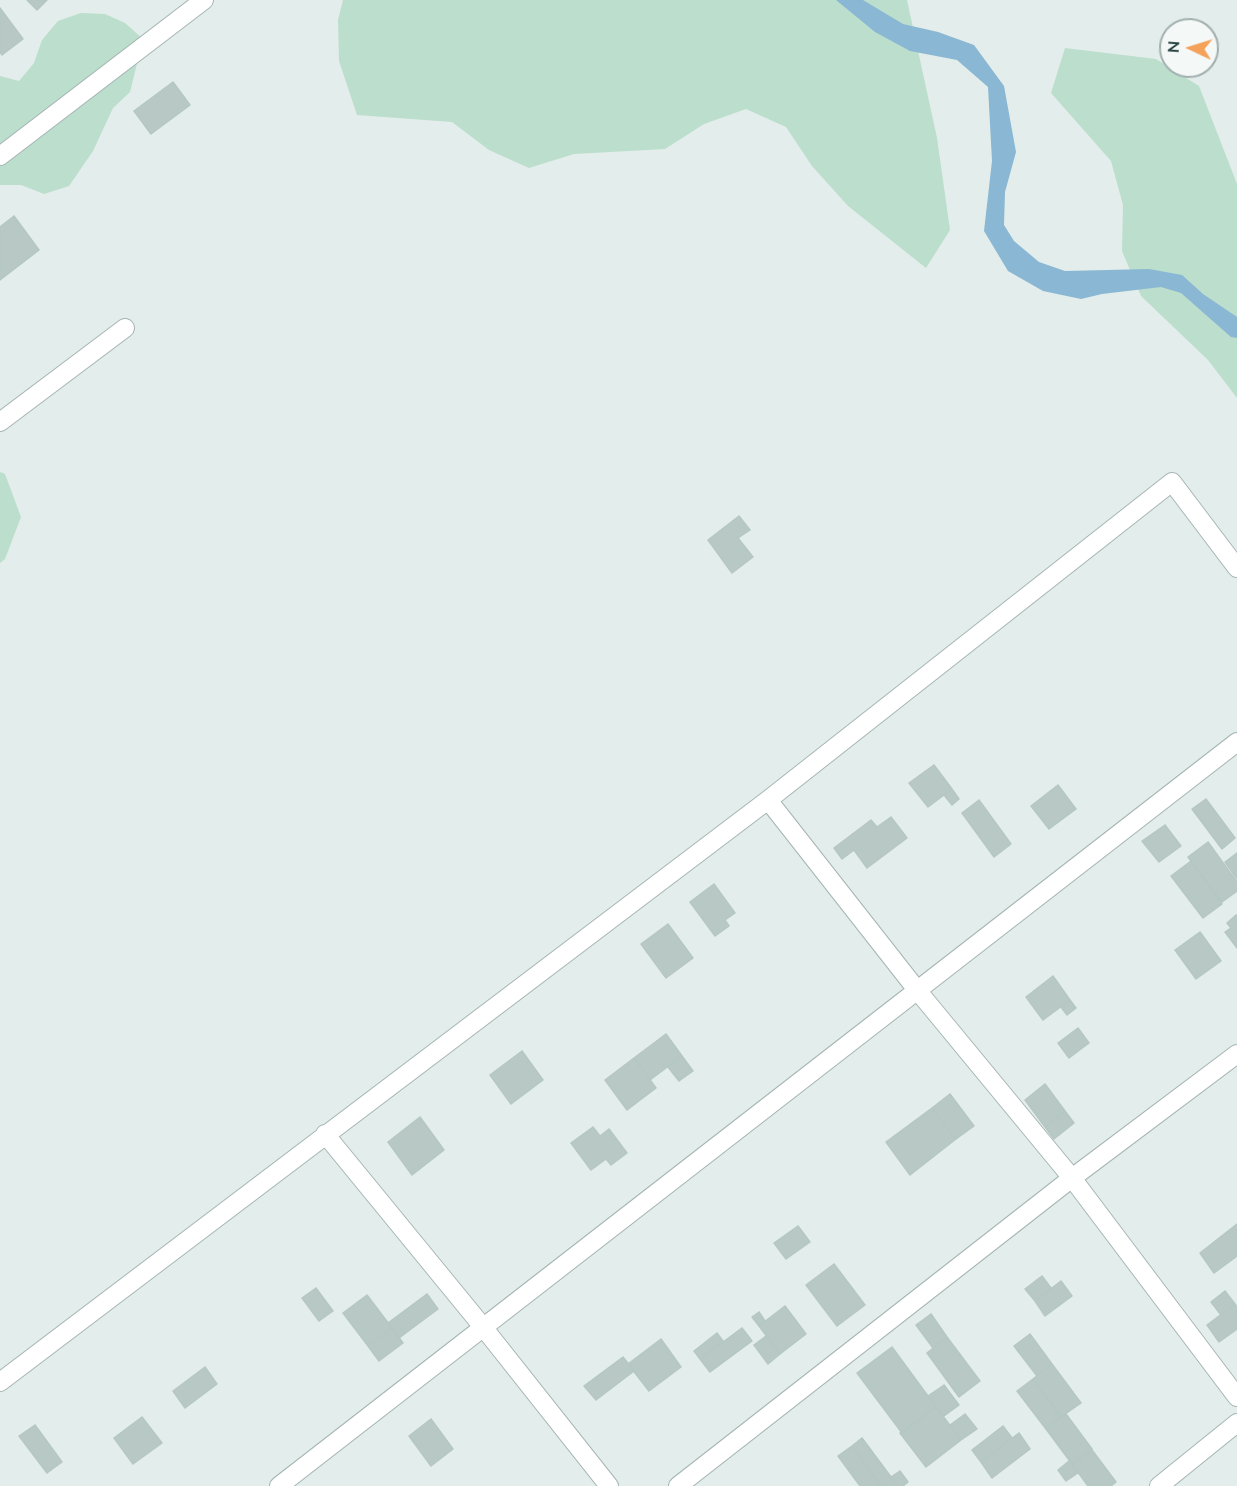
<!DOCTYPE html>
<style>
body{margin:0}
#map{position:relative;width:1237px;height:1486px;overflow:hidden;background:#e3edeb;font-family:Mulish,sans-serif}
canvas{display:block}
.north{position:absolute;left:1159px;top:18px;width:60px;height:60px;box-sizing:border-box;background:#f4f9f8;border:2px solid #a0afae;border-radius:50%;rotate:274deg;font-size:16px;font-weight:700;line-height:24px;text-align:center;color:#223f3e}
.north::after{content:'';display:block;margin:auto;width:21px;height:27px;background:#f4a25a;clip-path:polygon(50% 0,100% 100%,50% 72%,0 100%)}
</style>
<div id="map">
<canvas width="1237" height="1486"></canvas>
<div class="north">N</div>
</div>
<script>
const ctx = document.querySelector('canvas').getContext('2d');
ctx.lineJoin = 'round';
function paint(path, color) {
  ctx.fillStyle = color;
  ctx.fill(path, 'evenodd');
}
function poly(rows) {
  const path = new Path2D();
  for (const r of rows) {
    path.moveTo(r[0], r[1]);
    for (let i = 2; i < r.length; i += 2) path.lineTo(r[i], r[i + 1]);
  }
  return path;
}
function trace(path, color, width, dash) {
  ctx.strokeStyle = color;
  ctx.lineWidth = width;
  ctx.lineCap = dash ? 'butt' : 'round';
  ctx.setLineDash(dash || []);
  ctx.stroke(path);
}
const green = poly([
 [343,0,907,0,937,138,950,230,926,268,848,206,812,166,786,127,746,109,704,124,665,149,574,154,529,168,489,150,452,122,357,115,339,61,338,20],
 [81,13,105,14,125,23,143,39,130,92,113,108,93,151,69,186,44,194,21,185,0,185,0,76,19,81,34,63,42,40,58,21],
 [1065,48,1156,59,1199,86,1237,184,1237,398,1208,360,1141,296,1122,251,1123,205,1111,161,1051,93],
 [0,472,5,474,21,517,5,559,0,563]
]);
const water = poly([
 [836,0,863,0,903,24,938,32,974,45,1004,86,1016,152,1005,192,1004,225,1014,241,1039,262,1065,271,1149,269,1182,275,1203,294,1237,317,1237,338,1231,337,1181,293,1161,287,1102,294,1081,299,1043,291,1008,271,984,231,992,161,988,87,957,60,910,51,875,32]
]);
const building = poly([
 [27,0,47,0,37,10,27,0],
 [0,8,23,39,2,55,0,52,0,8],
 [173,82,190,105,151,134,134,111,173,82],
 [14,216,39,250,0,280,0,227,14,216],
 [739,516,750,530,738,538,753,557,732,573,708,540,739,516],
 [934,765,952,789,928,807,909,783,934,765],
 [1058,785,1076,809,1049,829,1031,806,1058,785],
 [952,789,959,799,952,805,944,795,952,789],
 [1206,799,1235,838,1222,849,1192,809,1206,799],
 [979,800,1011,844,994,857,962,813,979,800],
 [891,817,907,838,867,868,854,850,842,859,834,848,871,820,877,827,891,817],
 [1165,825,1181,846,1159,862,1142,841,1165,825],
 [1208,842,1237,882,1237,891,1222,902,1188,857,1208,842],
 [1237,853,1237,879,1225,862,1237,853],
 [1191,861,1222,904,1203,918,1171,876,1191,861],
 [714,884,735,913,725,920,729,926,715,936,690,902,714,884],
 [1236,915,1237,916,1237,948,1225,932,1231,928,1227,923,1236,915],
 [668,924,693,958,666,978,641,944,668,924],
 [1200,932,1221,961,1196,979,1175,950,1200,932],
 [1053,976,1070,1000,1043,1020,1026,997,1053,976],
 [1070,1000,1076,1008,1067,1015,1061,1007,1070,1000],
 [1078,1028,1089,1043,1069,1058,1058,1043,1078,1028],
 [666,1034,682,1056,650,1080,634,1058,666,1034],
 [522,1051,543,1080,511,1104,490,1075,522,1051],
 [682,1056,693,1071,679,1081,668,1067,682,1056],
 [634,1058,656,1088,627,1110,605,1080,634,1058],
 [1045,1084,1065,1111,1045,1127,1025,1100,1045,1084],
 [950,1094,974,1126,956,1139,932,1108,950,1094],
 [932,1108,956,1139,910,1175,886,1142,932,1108],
 [1065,1111,1074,1123,1054,1139,1045,1127,1065,1111],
 [420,1117,444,1150,412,1175,388,1142,420,1117],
 [593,1127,600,1136,609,1129,627,1153,611,1165,606,1159,591,1170,571,1143,593,1127],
 [1237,1224,1237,1256,1214,1273,1200,1253,1237,1224],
 [798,1226,810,1242,786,1259,774,1243,798,1226],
 [834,1264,865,1305,837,1326,806,1285,834,1264],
 [1042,1276,1051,1288,1035,1301,1025,1289,1042,1276],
 [1061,1281,1072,1296,1045,1316,1035,1301,1061,1281],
 [316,1288,333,1311,319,1321,302,1298,316,1288],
 [1225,1291,1235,1304,1221,1315,1211,1302,1225,1291],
 [427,1294,438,1309,399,1338,388,1323,427,1294],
 [367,1295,392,1328,368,1346,343,1313,367,1295],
 [1235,1304,1237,1307,1237,1329,1219,1342,1207,1325,1235,1304],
 [785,1306,806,1334,780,1354,759,1326,785,1306],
 [759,1312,765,1321,759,1326,752,1317,759,1312],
 [931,1314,947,1337,933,1348,916,1325,931,1314],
 [392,1328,403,1343,379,1361,368,1346,392,1328],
 [742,1328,752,1341,710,1372,700,1359,742,1328],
 [717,1333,723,1341,700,1359,694,1351,717,1333],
 [1030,1334,1052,1364,1037,1376,1014,1346,1030,1334],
 [766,1336,780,1354,768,1364,754,1345,766,1336],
 [947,1337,980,1381,959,1397,927,1353,947,1337],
 [661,1339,681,1367,649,1391,628,1364,661,1339],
 [892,1347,936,1407,902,1433,857,1373,892,1347],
 [623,1357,634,1371,596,1400,584,1386,623,1357],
 [1052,1364,1081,1403,1061,1417,1033,1379,1052,1364],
 [205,1367,217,1384,185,1408,173,1391,205,1367],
 [1033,1379,1061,1417,1046,1429,1017,1391,1033,1379],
 [944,1385,959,1405,944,1416,928,1396,944,1385],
 [936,1407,961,1440,926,1467,900,1433,936,1407],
 [965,1414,977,1429,961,1440,950,1425,965,1414],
 [1066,1414,1092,1449,1072,1464,1046,1429,1066,1414],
 [142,1417,162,1443,133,1464,114,1438,142,1417],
 [431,1419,453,1449,431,1466,409,1436,431,1419],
 [35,1425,62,1462,47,1473,19,1436,35,1425],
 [1003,1426,1012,1438,981,1462,972,1450,1003,1426],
 [1019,1433,1030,1449,992,1478,981,1462,1019,1433],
 [862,1438,891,1477,898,1486,881,1486,852,1446,862,1438],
 [852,1446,874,1476,860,1486,838,1456,852,1446],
 [1092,1450,1116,1482,1111,1486,1088,1486,1072,1464,1092,1450],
 [1069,1461,1078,1473,1066,1481,1058,1470,1069,1461],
 [900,1471,908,1482,903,1486,898,1486,891,1477,900,1471],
 [874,1476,881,1486,860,1486,874,1476]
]);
const street = poly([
 [0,156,204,0],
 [0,422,125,328],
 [768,800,917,990,1072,1178,1237,1397],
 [325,1134,483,1327,609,1486],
 [0,1382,768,800,1172,482,1237,568],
 [279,1486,1237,742],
 [678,1486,1072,1178,1237,1054],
 [1159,1486,1237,1423]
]);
paint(green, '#bcdecd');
paint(water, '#8ab7d3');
paint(building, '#b8c8c5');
trace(building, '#b5c7c4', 1.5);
trace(street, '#a5b5b4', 20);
trace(street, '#fff', 18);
</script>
